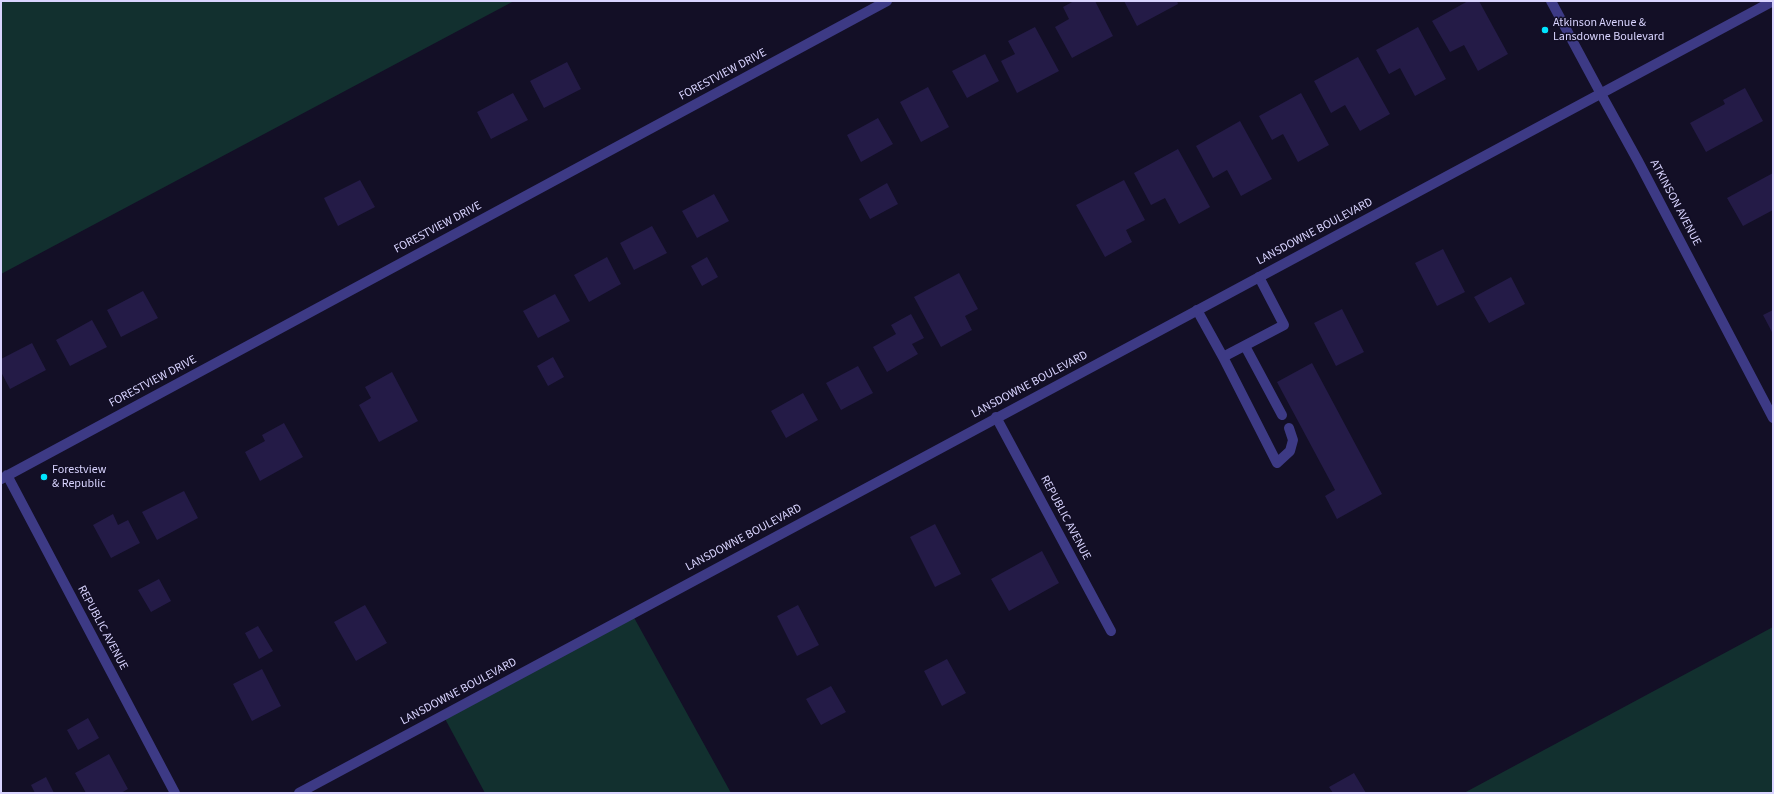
<!DOCTYPE html>
<style>
body{margin:0}
#map{position:relative;width:1774px;height:794px;overflow:hidden;background:#130f26;font-family:"Source Sans 3",sans-serif}
canvas{display:block}
.frame{position:absolute;inset:0;border:2px solid #d9d4ff;pointer-events:none}
</style>
<div id="map">
<canvas width="1774" height="794"></canvas>
<div class="frame"></div>
</div>
<script>
const ctx = document.querySelector('canvas').getContext('2d');
ctx.lineJoin = 'round';
function paint(path, color) {
  ctx.fillStyle = color;
  ctx.fill(path, 'evenodd');
}
function poly(rows) {
  const path = new Path2D();
  for (const r of rows) {
    path.moveTo(r[0], r[1]);
    for (let i = 2; i < r.length; i += 2) path.lineTo(r[i], r[i + 1]);
  }
  return path;
}
function trace(path, color, width, dash) {
  ctx.strokeStyle = color;
  ctx.lineWidth = width;
  ctx.lineCap = dash ? 'butt' : 'round';
  ctx.setLineDash(dash || []);
  ctx.stroke(path);
}
function drawText(font, color, halo, rows, align = 'center') {
  ctx.font = font + ' "Source Sans 3",sans-serif';
  ctx.lineWidth = 3;
  ctx.setLineDash([]);
  ctx.textBaseline = 'middle';
  ctx.strokeStyle = halo;
  ctx.fillStyle = color;
  for (const [text, x, y, turn = 0] of rows) {
    ctx.save();
    ctx.translate(x, y);
    ctx.rotate((+turn || 0) * Math.PI / 180);
    ctx.textAlign = isNaN(turn) ? turn : align;
    if (halo) ctx.strokeText(text, 0, 0);
    ctx.fillText(text, 0, 0);
    ctx.restore();
  }
}
const green = poly([
 [1,1,514,1,1,274],
 [632,614,731,793,485,793,443,715],
 [1773,627,1773,793,1464,793]
]);
const building = poly([
 [1074,1,1095,1,1113,36,1072,58,1055,27,1069,19,1063,7],
 [1124,1,1177,1,1178,4,1137,26],
 [1468,1,1479,1,1508,54,1478,71,1464,45,1450,52,1432,21],
 [1035,27,1059,71,1017,93,1001,61,1015,54,1008,41],
 [1418,27,1446,79,1415,96,1400,68,1389,74,1376,50],
 [985,54,999,81,967,98,952,71],
 [1358,57,1390,114,1360,131,1345,105,1331,113,1314,81],
 [567,62,581,89,544,108,530,81],
 [928,87,949,127,921,142,900,102],
 [1745,88,1763,121,1706,152,1690,123,1725,104,1723,100],
 [513,93,528,120,491,139,477,112],
 [1301,93,1329,145,1298,162,1283,134,1272,140,1259,116],
 [878,118,893,144,861,162,847,135],
 [1240,121,1272,179,1241,196,1227,170,1213,178,1196,146],
 [1178,149,1210,207,1179,224,1165,198,1151,205,1134,173],
 [1773,173,1773,210,1743,226,1727,198],
 [360,180,375,207,338,226,324,198],
 [1124,180,1145,220,1126,230,1132,242,1105,257,1076,205],
 [887,183,898,204,870,219,859,199],
 [714,194,729,221,697,238,682,211],
 [652,226,667,253,634,270,620,243],
 [1443,249,1465,292,1437,306,1415,263],
 [607,257,621,284,589,302,574,275],
 [707,257,718,277,702,286,691,266],
 [959,273,978,309,965,316,972,330,941,347,914,297],
 [1511,277,1525,304,1489,323,1474,297],
 [143,291,158,318,121,337,107,310],
 [555,294,570,321,538,338,523,311],
 [1342,309,1364,352,1336,366,1314,323],
 [1773,310,1773,334,1763,315],
 [911,314,924,338,912,344,918,354,887,372,873,347,896,334,891,325],
 [92,320,107,347,70,366,56,340],
 [32,343,46,370,10,389,1,372,1,359],
 [553,357,564,377,548,386,537,366],
 [1312,363,1382,494,1337,519,1325,496,1335,490,1277,382],
 [858,366,873,393,841,410,826,383],
 [392,372,418,421,379,442,359,405,371,398,365,387],
 [803,393,818,420,786,438,771,411],
 [284,423,303,457,260,481,245,452,265,441,262,435],
 [184,491,198,518,157,540,142,512],
 [113,514,118,525,128,520,140,543,111,558,93,525],
 [935,524,961,574,935,587,910,537],
 [1042,551,1059,583,1009,611,991,579],
 [159,579,171,601,151,612,138,590],
 [365,605,387,643,356,661,334,622],
 [798,605,819,645,797,656,777,616],
 [258,626,273,651,259,659,245,633],
 [947,659,966,693,942,706,924,671],
 [262,669,281,706,252,721,233,684],
 [831,686,846,712,821,725,806,699],
 [88,718,99,738,78,750,67,730],
 [109,754,128,789,121,793,86,793,75,773],
 [1354,773,1366,793,1333,793,1329,787],
 [46,777,54,793,35,793,31,785]
]);
const service = poly([
 [1197,310,1223,357,1284,325,1259,277],
 [1245,346,1282,415],
 [1223,357,1277,463,1290,451,1293,440,1289,428],
 [996,417,1111,631]
]);
const minor = poly([
 [1551,1,1601,94],
 [7,475,175,793],
 [1,479,887,1]
]);
const tertiary = poly([
 [1601,94,1638,161,1773,418],
 [299,793,1773,1]
]);
const markers = [
 [1545,30,4,"#00e5ff"],
 [44,477,4,"#00e5ff"]
];
const poiNames = [
 ["Atkinson Avenue &",1553,23],
 ["Lansdowne Boulevard",1553,37],
 ["Forestview",52,470],
 ["& Republic",52,484]
];
const streetNames = [
 ["FORESTVIEW DRIVE",723,75,-28],
 ["ATKINSON AVENUE",1675,203,62],
 ["FORESTVIEW DRIVE",438,228,-28],
 ["LANSDOWNE BOULEVARD",1315,232,-28],
 ["FORESTVIEW DRIVE",153,382,-28],
 ["LANSDOWNE BOULEVARD",1030,385,-28],
 ["REPUBLIC AVENUE",1065,518,62],
 ["LANSDOWNE BOULEVARD",744,538,-28],
 ["REPUBLIC AVENUE",102,628,62],
 ["LANSDOWNE BOULEVARD",459,692,-28]
];
paint(green, '#12302f');
paint(building, '#241b47');
trace(service, '#3d3a85', 10);
trace(minor, '#3d3a85', 10);
trace(tertiary, '#3d3a85', 10);
for (const [x, y, r, color] of markers) {
  const dot = new Path2D();
  dot.arc(x, y, r, 0, 2 * Math.PI);
  ctx.fillStyle = color;
  ctx.fill(dot);
  trace(dot, '#130f26', 1.5);
}
drawText('12px', '#d9d4ff', '#130f26', poiNames, 'left');
drawText('12px', '#d9d4ff', '#130f26', streetNames);
</script>
